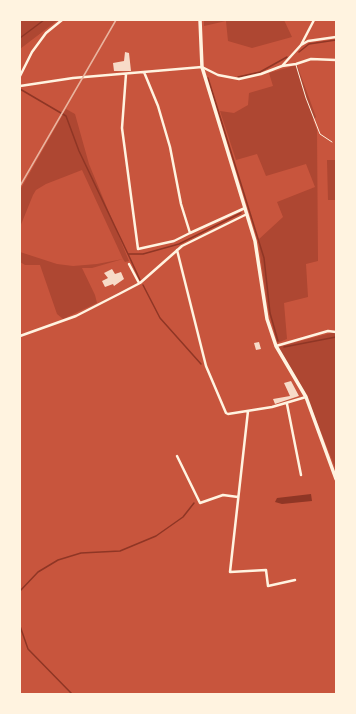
<!DOCTYPE html>
<style>
body{margin:0}
#map{position:relative;width:356px;height:714px;overflow:hidden;background:#c8553d;font-family:"Fira Sans Condensed",sans-serif}
canvas{display:block}
.frame{position:absolute;inset:0;border:21px solid #fff3e0;pointer-events:none}
</style>
<div id="map">
<canvas width="356" height="714"></canvas>
<div class="frame"></div>
</div>
<script>
const ctx = document.querySelector('canvas').getContext('2d');
ctx.lineJoin = 'round';
function paint(path, color) {
  ctx.fillStyle = color;
  ctx.fill(path, 'evenodd');
}
function poly(rows) {
  const path = new Path2D();
  for (const r of rows) {
    path.moveTo(r[0], r[1]);
    for (let i = 2; i < r.length; i += 2) path.lineTo(r[i], r[i + 1]);
  }
  return path;
}
function trace(path, color, width, dash) {
  ctx.strokeStyle = color;
  ctx.lineWidth = width;
  ctx.lineCap = dash ? 'butt' : 'round';
  ctx.setLineDash(dash || []);
  ctx.stroke(path);
}
const green = poly([
 [20,20,58,20,20,49],
 [204,20,284,20,292,37,252,48,228,41,226,21,204,26],
 [297,65,316,117,313,120,317,130,318,261,306,264,308,297,284,303,287,339,277,343,268,310,258,240,283,217,277,202,315,187,306,164,266,176,257,154,236,160,220,111,234,113,248,105,249,93,273,86,269,73],
 [66,109,75,114,89,164,129,261,125,262,123,259,92,268,82,268,95,295,97,303,63,319,57,314,40,265,25,265,20,262,20,252,57,264,73,266,97,264,123,259,82,170,46,184,36,190,33,195,20,227,20,190],
 [327,160,336,160,336,200,328,200],
 [331,333,336,333,336,470,307,397,278,347]
]);
const water = poly([
 [311,494,312,501,282,504,275,502,277,498]
]);
const stream = poly([
 [20,38,44,20],
 [299,52,309,44,336,40],
 [238,77,260,72,287,57],
 [208,78,264,258,270,313,278,341],
 [20,89,66,116,79,151,128,254,143,254,179,244,241,213],
 [128,254,140,280],
 [143,285,160,318,201,364],
 [284,347,336,337],
 [20,591,38,572,58,560,81,553,120,551,156,536,183,517,194,503],
 [20,626,28,649,72,694]
]);
const building = poly([
 [125,52,129,53,131,71,114,71,113,63,124,61],
 [112,269,115,274,121,272,124,279,114,286,113,284,105,287,102,281,108,278,104,273],
 [259,342,261,349,256,350,254,343],
 [291,381,299,396,275,404,273,399,290,396,284,383]
]);
const service = poly([
 [296,65,306,98,320,134,332,142]
]);
const minor = poly([
 [301,45,314,20],
 [282,66,296,64,311,59,336,60],
 [144,72,158,106,170,147,181,204,190,233,245,208],
 [126,74,122,128,138,249,174,241,190,233],
 [20,76,32,52,46,33,62,20],
 [20,86,73,78,202,67,218,75,239,79,261,74,282,66,301,45,308,41,336,37],
 [177,250,206,366,226,413,228,414,272,407,306,397],
 [129,264,139,283],
 [20,336,76,316,119,294,140,283,182,246,247,214],
 [276,346,328,331,336,332],
 [287,404,301,475],
 [248,411,230,572,266,570,268,586,295,580],
 [177,456,200,503,223,495,238,497]
]);
const secondary = poly([
 [200,20,202,67,255,241,267,319,276,346,306,397,336,479]
]);
const rail = poly([
 [20,186,116,20]
]);
paint(green, '#ae4732');
paint(water, '#8f3625');
trace(stream, '#8f3625', 1.5);
paint(building, '#f7dbc8');
trace(service, '#fff3e0', 1);
trace(minor, '#fff3e0', 2.5);
trace(secondary, '#fff3e0', 3.5);
trace(rail, '#e9b49f', 1.5);
</script>
